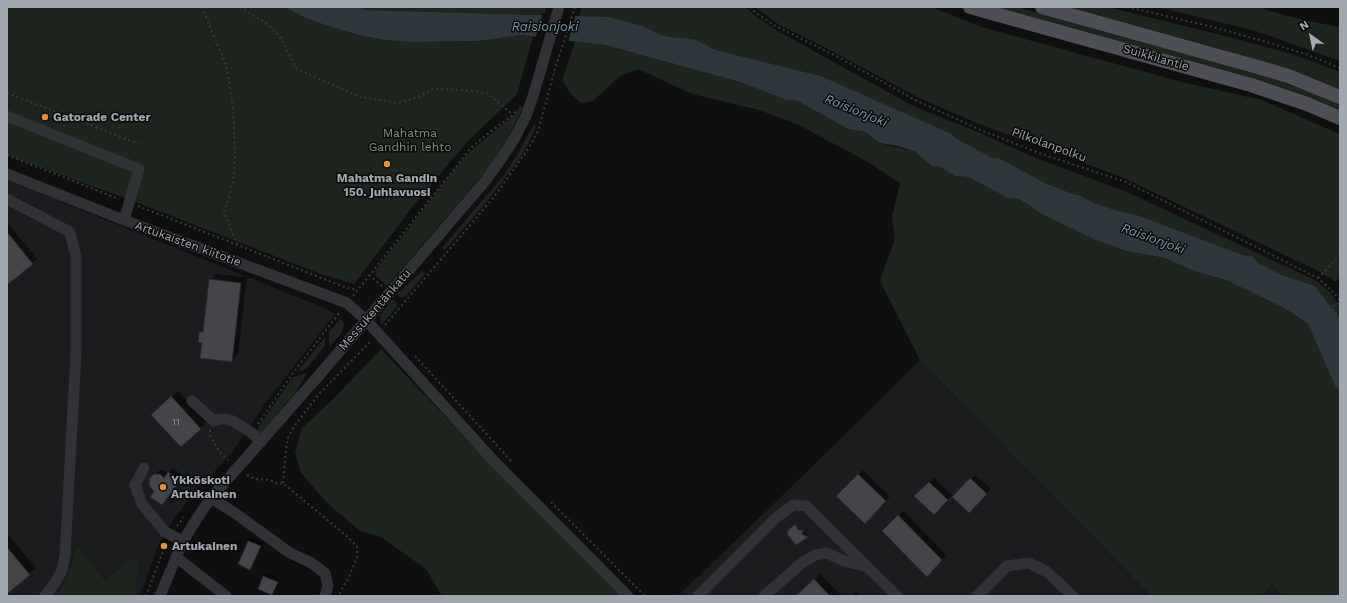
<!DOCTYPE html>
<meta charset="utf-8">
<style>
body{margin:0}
#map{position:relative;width:1347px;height:603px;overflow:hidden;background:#0f0f10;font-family:"Work Sans",sans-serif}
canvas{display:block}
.frame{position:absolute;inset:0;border:8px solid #a2a8b0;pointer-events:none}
.north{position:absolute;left:1291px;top:16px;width:40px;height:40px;-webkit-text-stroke:3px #0a0a0b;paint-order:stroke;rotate:327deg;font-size:11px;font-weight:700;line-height:16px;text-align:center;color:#a2a8b0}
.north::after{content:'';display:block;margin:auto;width:14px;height:18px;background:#a2a8b0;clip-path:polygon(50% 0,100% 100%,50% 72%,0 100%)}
</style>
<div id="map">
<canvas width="1347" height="603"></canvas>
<div class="frame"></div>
<div class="north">N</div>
</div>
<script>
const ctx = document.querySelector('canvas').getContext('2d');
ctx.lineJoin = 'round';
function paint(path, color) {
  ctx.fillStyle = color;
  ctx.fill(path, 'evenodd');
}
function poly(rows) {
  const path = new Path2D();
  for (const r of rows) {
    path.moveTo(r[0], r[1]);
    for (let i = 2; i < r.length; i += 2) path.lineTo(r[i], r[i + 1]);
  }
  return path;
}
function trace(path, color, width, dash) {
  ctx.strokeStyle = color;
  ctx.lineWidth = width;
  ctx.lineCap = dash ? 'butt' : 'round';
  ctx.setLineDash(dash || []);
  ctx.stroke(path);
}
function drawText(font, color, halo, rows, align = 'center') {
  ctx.font = font + ' "Work Sans",sans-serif';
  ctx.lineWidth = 3;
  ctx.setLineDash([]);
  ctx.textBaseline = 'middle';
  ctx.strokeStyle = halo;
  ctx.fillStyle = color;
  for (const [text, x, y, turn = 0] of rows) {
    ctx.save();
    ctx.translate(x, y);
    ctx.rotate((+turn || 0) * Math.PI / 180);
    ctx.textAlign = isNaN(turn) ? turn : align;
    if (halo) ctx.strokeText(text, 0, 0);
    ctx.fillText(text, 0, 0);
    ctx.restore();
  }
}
const built = poly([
 [7,180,322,307,335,314,266,402,230,455,193,494,174,519,158,546,140,596,7,596],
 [920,360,1151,596,678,596,818,461],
 [1272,584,1283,596,1261,596]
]);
const green = poly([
 [7,7,285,7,301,16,325,25,359,35,384,40,410,42,479,41,520,35,533,37,517,94,467,142,414,205,354,284,321,274,138,203,7,155],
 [358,7,546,7,545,15,364,10],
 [582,7,746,7,754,15,776,30,915,107,978,132,1031,156,1127,192,1315,280,1331,293,1340,307,1340,319,1315,286,1282,275,1258,263,1252,256,1243,255,1137,215,1115,210,1094,203,1079,195,1073,194,1045,183,999,158,991,157,955,138,952,134,821,76,716,50,694,39,670,37,659,34,643,26,579,16],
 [755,7,931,7,985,28,1182,82,1262,100,1340,134,1340,276,1336,282,1320,272,1124,178,979,124,919,98,824,47,778,24],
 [992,7,1017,7,1260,74,1329,99,1340,104,1340,110,1301,94,1256,79],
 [1067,7,1108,7,1225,36,1295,55,1340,72,1340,89,1286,69,1221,49],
 [1157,7,1259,7,1270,11,1308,21,1340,27,1340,61,1256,31],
 [575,41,605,45,740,82,786,100,796,100,848,129,864,132,880,143,915,152,932,166,940,167,955,176,968,177,1008,198,1018,199,1031,206,1038,212,1095,240,1126,251,1165,258,1191,270,1226,280,1286,309,1308,324,1335,386,1340,391,1340,596,1283,596,1272,584,1261,596,1151,596,920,360,880,281,895,238,892,217,900,183,866,161,799,125,759,110,692,94,638,69,620,76,593,101,581,103,570,93,562,80],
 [520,106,523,107,508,138,486,171,387,286,376,276,375,271,462,160,473,149,514,115],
 [534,124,536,127,529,142,520,158,490,198,445,250,442,248,504,175,517,155],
 [422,271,425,274,406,296,401,298,397,294],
 [393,299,397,304,396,308,381,325,380,315],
 [341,318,344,324,342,333,329,347,329,332],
 [325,337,325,346,306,369,298,371],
 [381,349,492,466,620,596,442,596,426,569,381,537,360,531,329,505,301,473,295,452,302,428,332,400],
 [307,373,302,382,295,393,261,433,258,434,257,433,258,427,293,377],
 [77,546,105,581,132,558,138,564,135,596,55,596,59,592,69,575]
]);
const water = poly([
 [285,7,358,7,365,10,608,17,643,26,659,34,670,37,694,39,716,50,821,76,952,134,955,138,991,157,999,158,1045,183,1073,194,1079,195,1094,203,1115,210,1137,215,1243,255,1252,256,1258,263,1282,275,1315,286,1340,319,1340,391,1335,386,1308,324,1286,309,1226,280,1191,270,1165,258,1126,251,1095,240,1038,212,1031,206,1018,199,1008,198,968,177,955,176,940,167,932,166,915,152,898,146,880,143,865,132,848,129,796,100,786,100,740,82,605,45,520,35,479,41,410,42,384,40,359,35,325,25,301,16]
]);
const pier = poly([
 [543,13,576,14,568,42,535,39]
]);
const shadow = poly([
 [7,222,37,259,7,284],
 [216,274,247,277,238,354,232,361,200,332,205,328,210,280],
 [178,391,207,422,181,446,159,408],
 [173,468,184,476,162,504,155,492,151,478,160,470,164,470,168,473],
 [863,470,890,496,865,523,838,496],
 [975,475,991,489,969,511,954,497],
 [934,478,952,495,934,514,916,496],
 [904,511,946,555,927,575,883,531],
 [797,524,799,529,803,530,803,532,808,535,797,544,792,528],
 [7,533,36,568,7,592],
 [252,538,263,543,253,566,250,569,239,564,249,541],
 [267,573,280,579,275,591,272,594,264,576],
 [820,574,842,596,798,596],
 [856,592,859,596,852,596]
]);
const building = poly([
 [7,232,33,264,7,285,7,232],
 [209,279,241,283,232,362,200,358,202,343,198,342,199,332,203,332,209,279],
 [171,396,201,429,181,447,151,415,171,396],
 [168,472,180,481,162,505,150,497,154,492,150,486,149,482,150,478,154,474,160,474,164,478,168,472],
 [858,474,886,501,865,524,836,496,858,474],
 [970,478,987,494,969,513,952,497,970,478],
 [929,482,948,500,934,515,914,496,929,482],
 [898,515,942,560,927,577,882,531,898,515],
 [796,524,798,530,803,530,802,534,808,537,796,545,787,534,789,529,796,524],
 [248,541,261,546,250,570,238,564,248,541],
 [7,547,30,575,7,594,7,547],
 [263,576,278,582,272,595,258,589,263,576],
 [814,579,830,596,796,596,814,579]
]);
const path = poly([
 [202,7,226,65,233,107,235,156,233,183,224,212,238,246],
 [240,7,266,23,280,37,297,69,360,97,398,103,418,97,433,89,464,90,487,93,512,114],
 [750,7,756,13,774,25,838,57,917,101,976,128,1036,152,1126,182,1318,278,1333,292,1340,301],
 [1127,7,1209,26,1267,42,1308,55,1340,68],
 [7,93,139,144],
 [7,155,119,199],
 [138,206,347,288,357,290],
 [369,275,382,286],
 [1318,278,1340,255],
 [353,296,470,149,486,135,513,115,516,111],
 [1339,303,1332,307,1340,321],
 [385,325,494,197,528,149,538,131,555,69,575,7],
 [415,356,513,463],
 [258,424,293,373,340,312],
 [210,430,210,436,219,451,228,460],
 [247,475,255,479,270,480,278,484,283,483,349,538,357,547,357,557,349,577,338,596],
 [283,483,286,450,288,438,295,425,319,394,372,340],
 [551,502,645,596],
 [177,526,184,517],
 [146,596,166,543]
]);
const minor = poly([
 [7,116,139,169,124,220],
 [7,174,124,220,347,303,366,320,492,459,628,596],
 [7,199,70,232,76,257,76,353,65,555,62,570,55,583,45,596],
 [192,401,214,421,219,419,227,419,235,422,252,433,261,442],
 [144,468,135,485,142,504,165,532,183,541],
 [211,498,232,511,290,553,310,562,325,573,328,586,325,596],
 [176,557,226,596],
 [160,596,183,541,196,520,211,498,321,373,486,180,503,156,514,139,526,116,534,93,559,7],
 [698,596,776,518,793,505,806,506,897,596],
 [764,596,802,563,815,555,827,553,844,561,868,567],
 [977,596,1007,566,1029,563,1047,572,1073,596]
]);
const major = poly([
 [970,7,1251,85,1307,104,1340,118],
 [1042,7,1258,67,1288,76,1340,97]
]);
const markers = [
 [45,117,4,"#df9338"],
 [387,164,4,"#df9338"],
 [163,487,4,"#df9338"],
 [164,546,4,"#df9338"]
];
const numberNames = [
 ["11",176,422]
];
const streetNames = [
 ["Suikkilantie",1156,58,16],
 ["Pilkolanpolku",1049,145,20],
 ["Artukaisten kiitotie",188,244,20],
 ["Messukentänkatu",375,310,-49]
];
const poiNames = [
 ["Gatorade Center",53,117],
 ["Mahatma Gandin",387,178,"center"],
 ["150. juhlavuosi",387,192,"center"],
 ["Ykköskoti",171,480],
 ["Artukainen",171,494],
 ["Artukainen",172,546]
];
const parkNames = [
 ["Mahatma",410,133],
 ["Gandhin lehto",410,147]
];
const waterNames = [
 ["Raisionjoki",545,27],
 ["Raisionjoki",856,111,22],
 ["Raisionjoki",1153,239,20]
];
paint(built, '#1b1c1d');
paint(green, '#1e241e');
paint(water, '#2e373c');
paint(pier, '#0f0f10');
paint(shadow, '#0007');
paint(building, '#434548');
trace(building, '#292a2c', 1);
trace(path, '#37393c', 2, [2, 3]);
trace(minor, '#313235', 11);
trace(major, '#4d4f54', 14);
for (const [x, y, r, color] of markers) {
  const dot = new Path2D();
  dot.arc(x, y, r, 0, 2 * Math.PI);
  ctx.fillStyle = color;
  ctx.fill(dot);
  trace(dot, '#0a0a0b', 1.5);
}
drawText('10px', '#8a8f96', null, numberNames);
drawText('12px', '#a2a8b0', '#0a0a0b', streetNames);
drawText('bold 12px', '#a2a8b0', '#0a0a0b', poiNames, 'left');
drawText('12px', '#7c9a7a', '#0a0a0b', parkNames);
drawText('italic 13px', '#7b99a9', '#0a0a0b', waterNames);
</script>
